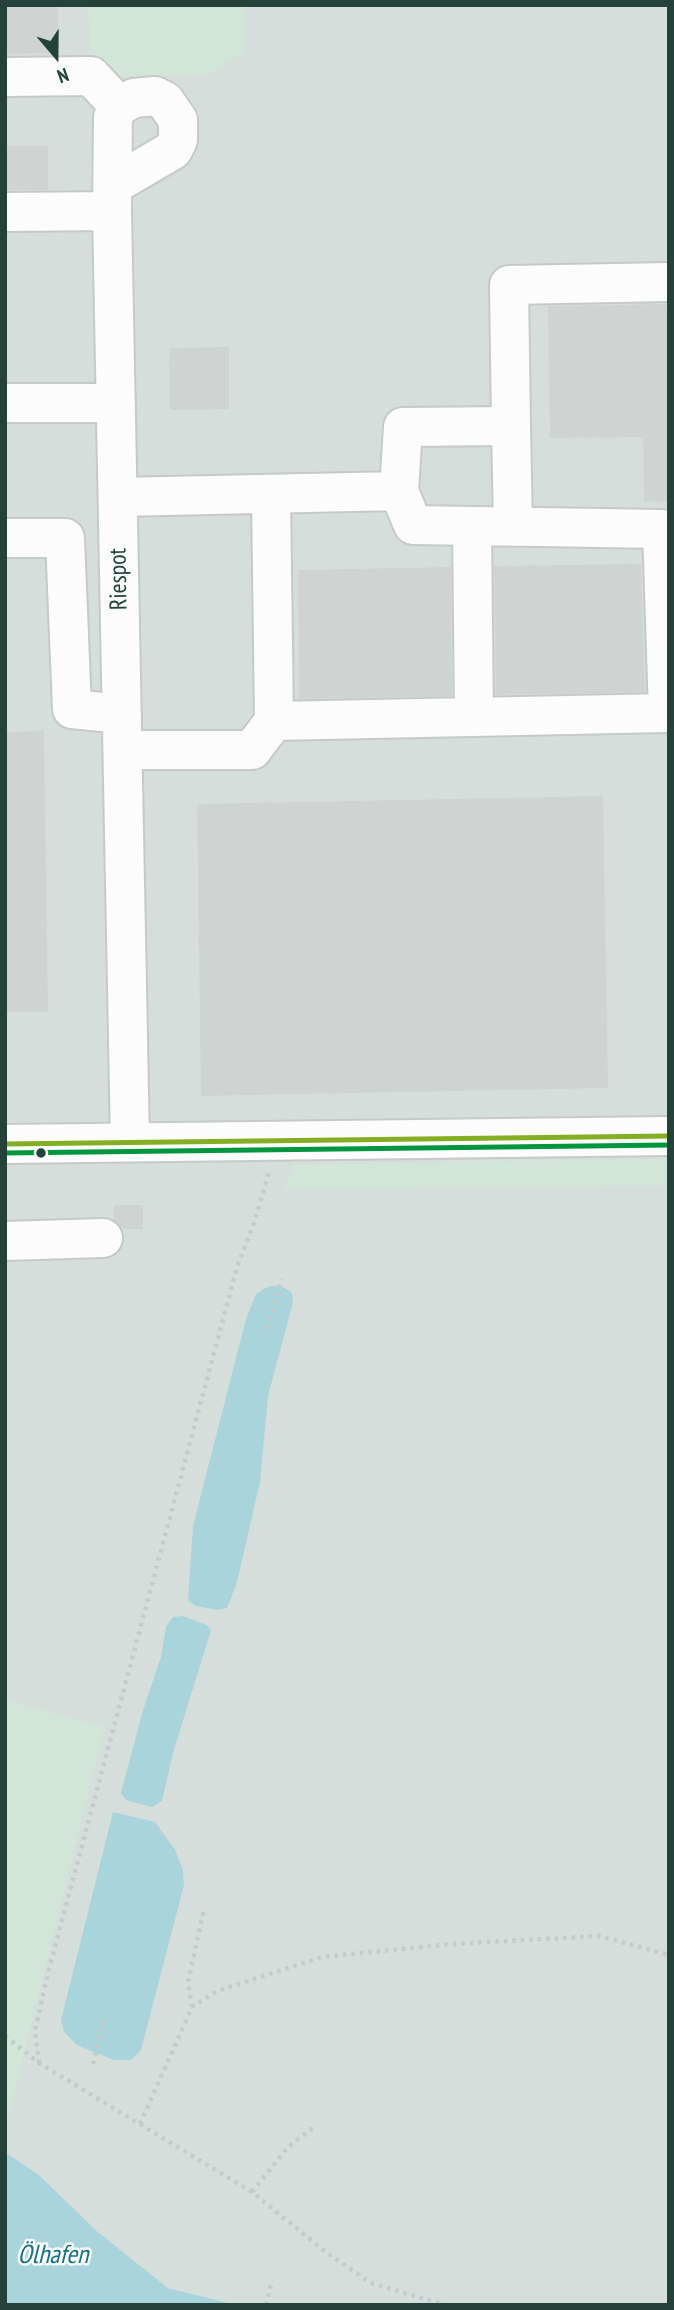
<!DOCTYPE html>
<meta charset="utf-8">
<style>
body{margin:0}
#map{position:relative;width:674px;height:2310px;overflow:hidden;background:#e8edeb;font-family:"PT Sans Narrow",sans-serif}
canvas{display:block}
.frame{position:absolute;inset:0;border:7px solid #24423a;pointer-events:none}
.north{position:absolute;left:21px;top:21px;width:70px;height:70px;-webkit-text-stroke:5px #f7fbf9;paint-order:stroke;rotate:160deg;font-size:19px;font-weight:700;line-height:28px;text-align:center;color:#24423a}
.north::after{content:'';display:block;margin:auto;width:24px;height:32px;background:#24423a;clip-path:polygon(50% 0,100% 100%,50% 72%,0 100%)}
</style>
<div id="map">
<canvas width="674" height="2310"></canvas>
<div class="frame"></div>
<div class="north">N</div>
</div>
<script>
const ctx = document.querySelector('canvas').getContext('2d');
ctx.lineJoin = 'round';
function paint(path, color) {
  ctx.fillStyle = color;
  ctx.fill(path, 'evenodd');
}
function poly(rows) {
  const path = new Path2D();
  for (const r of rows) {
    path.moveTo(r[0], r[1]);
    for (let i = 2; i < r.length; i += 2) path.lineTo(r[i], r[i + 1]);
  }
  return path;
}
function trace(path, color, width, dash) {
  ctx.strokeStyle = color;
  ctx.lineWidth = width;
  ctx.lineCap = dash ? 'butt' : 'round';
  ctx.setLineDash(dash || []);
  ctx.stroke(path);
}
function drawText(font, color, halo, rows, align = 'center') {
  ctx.font = font + ' "PT Sans Narrow",sans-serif';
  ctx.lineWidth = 5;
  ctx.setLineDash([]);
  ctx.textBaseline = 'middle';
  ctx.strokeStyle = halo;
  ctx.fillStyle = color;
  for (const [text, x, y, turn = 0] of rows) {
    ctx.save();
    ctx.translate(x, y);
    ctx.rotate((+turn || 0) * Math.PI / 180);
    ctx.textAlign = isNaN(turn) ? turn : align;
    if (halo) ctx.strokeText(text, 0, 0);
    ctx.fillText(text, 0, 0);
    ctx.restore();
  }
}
const built = poly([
 [5,5,669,5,669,2305,237,2305,168,2288,98,2232,39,2175,5,2152]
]);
const green = poly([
 [89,5,243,5,243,53,207,74,124,77,90,58],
 [669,1159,669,1185,284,1190,293,1164],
 [5,1700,104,1727,5,2131]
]);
const water = poly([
 [269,1286,283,1287,292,1293,293,1302,268,1396,260,1482,237,1582,227,1608,217,1610,196,1606,188,1601,193,1526,246,1319,256,1294],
 [183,1616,207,1625,211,1630,173,1753,162,1801,152,1807,126,1800,121,1793,143,1710,161,1657,166,1627,173,1617],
 [113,1812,155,1822,175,1850,183,1870,184,1885,141,2050,131,2060,114,2060,77,2045,64,2032,61,2020],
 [5,2152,39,2175,98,2232,168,2288,237,2305,5,2305]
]);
const building = poly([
 [5,5,58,5,58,53,5,54],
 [5,146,48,146,48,190,5,190],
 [669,304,669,501,644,502,643,437,550,438,548,306],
 [229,347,229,409,170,410,169,348],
 [641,564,645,692,496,695,494,566],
 [451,567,452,696,299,699,298,570],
 [44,731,48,1012,5,1012,5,732],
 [603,796,608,1088,201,1096,197,804],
 [114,1205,143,1205,143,1229,123,1229,114,1219]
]);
const path = poly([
 [268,1329,281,1279],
 [192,2007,188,1982,204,1909],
 [5,2036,39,2063,252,2192,327,2253,371,2283,445,2305],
 [39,2063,35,2030,49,1969,237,1267,254,1223,269,1172],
 [93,2064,106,2014],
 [140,2124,192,2007,217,1991,322,1957,451,1944,599,1936,669,1955],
 [252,2192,288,2147,314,2127],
 [266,2305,272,2280]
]);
const minor = poly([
 [5,77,91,76,119,106],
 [113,185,173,150,178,140,178,120,165,101,155,96,134,98,119,106,113,117,112,211,130,1142],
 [5,212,112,211],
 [5,403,116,403],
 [511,426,513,527],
 [399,491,403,427,511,426,509,285,669,282],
 [118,497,399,491,413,525,662,529,668,713,274,721],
 [472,526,474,717],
 [5,538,65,538,72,709,122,714],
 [123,750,252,750,274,721,271,494],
 [5,1144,669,1136],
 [5,1241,103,1238]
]);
const bus1 = poly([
 [5,1144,669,1136]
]);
const bus2 = poly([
 [5,1153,669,1145]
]);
const markers = [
 [41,1153,6,"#24423a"]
];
const streetNames = [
 ["Riespot",119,579,-91]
];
const waterNames = [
 ["Ölhafen",53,2256]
];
paint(built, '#d6dedb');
paint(green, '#d1e6d8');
paint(water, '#a9d4db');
paint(building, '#cfd4d2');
trace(minor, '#c5cac8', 42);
trace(path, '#c3ccca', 4.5, [3.5, 5]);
trace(minor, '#fcfcfc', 38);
trace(bus1, '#84ae23', 5);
trace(bus2, '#009640', 5);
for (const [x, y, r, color] of markers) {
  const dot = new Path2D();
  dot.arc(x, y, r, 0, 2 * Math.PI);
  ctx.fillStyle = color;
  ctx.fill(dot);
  trace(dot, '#f7fbf9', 2.5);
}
drawText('24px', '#24423a', '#f7fbf9', streetNames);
drawText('italic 26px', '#1c6f80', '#f7fbf9', waterNames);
</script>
